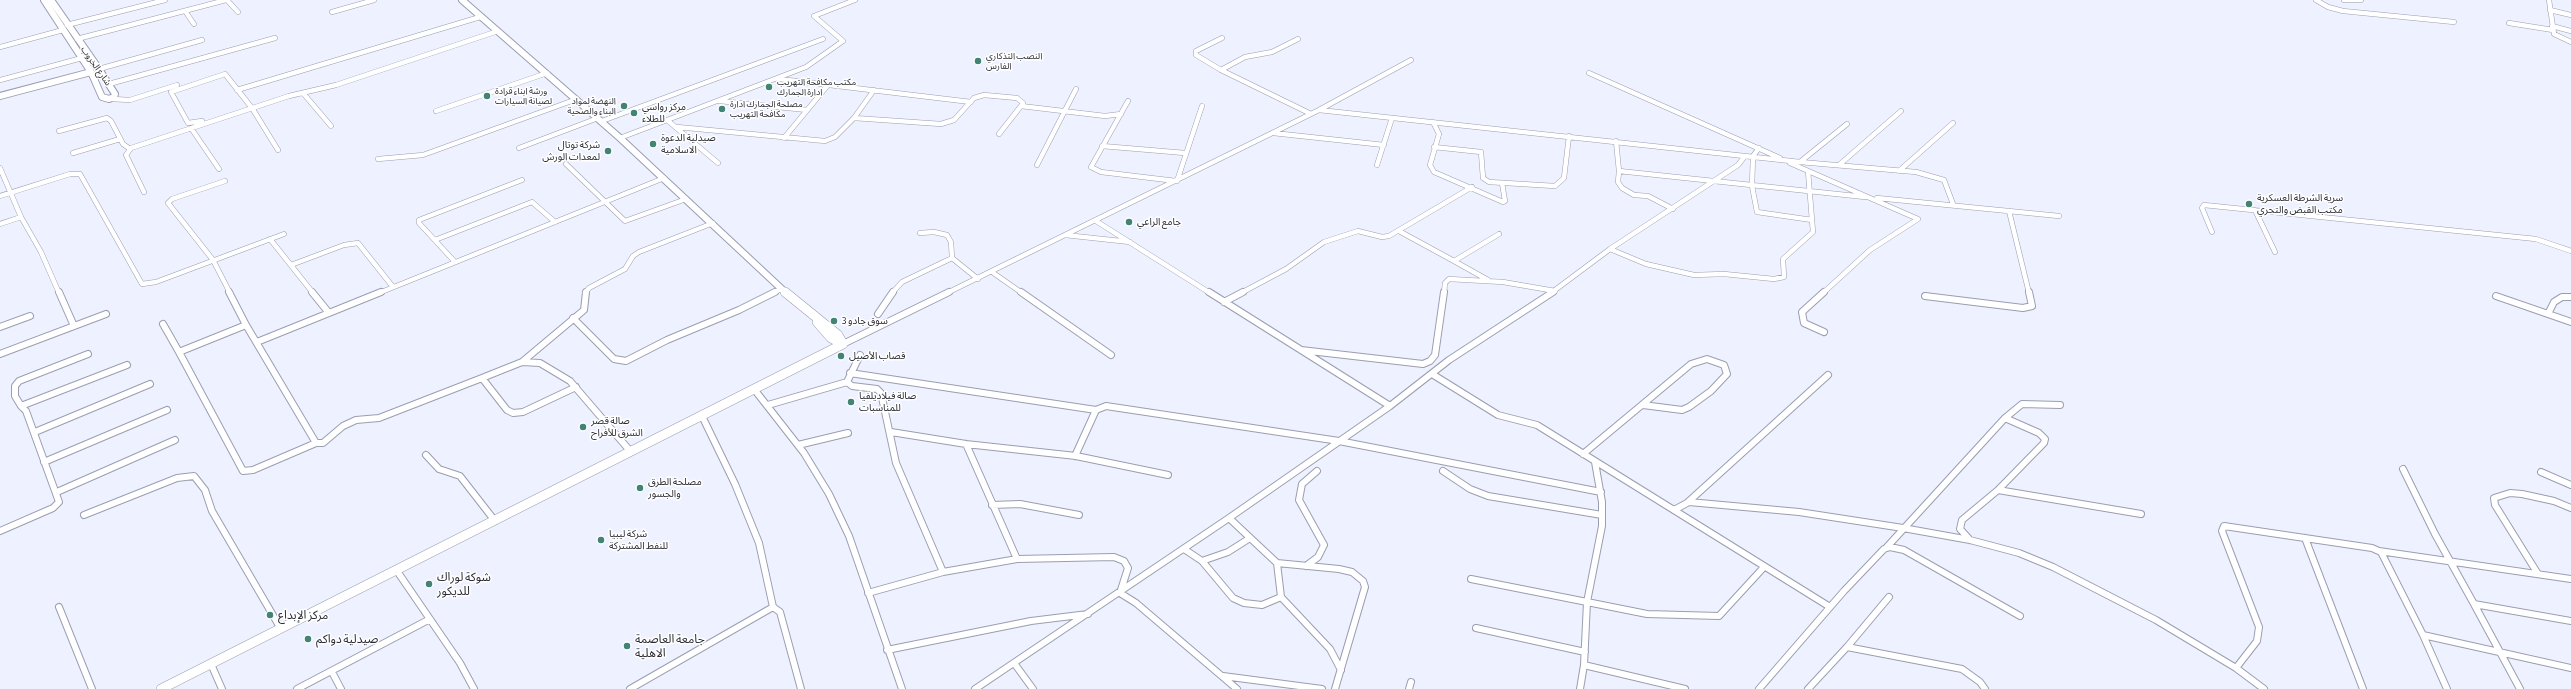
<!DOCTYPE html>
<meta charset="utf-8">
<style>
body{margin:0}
canvas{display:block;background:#eef1ff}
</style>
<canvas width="2571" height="689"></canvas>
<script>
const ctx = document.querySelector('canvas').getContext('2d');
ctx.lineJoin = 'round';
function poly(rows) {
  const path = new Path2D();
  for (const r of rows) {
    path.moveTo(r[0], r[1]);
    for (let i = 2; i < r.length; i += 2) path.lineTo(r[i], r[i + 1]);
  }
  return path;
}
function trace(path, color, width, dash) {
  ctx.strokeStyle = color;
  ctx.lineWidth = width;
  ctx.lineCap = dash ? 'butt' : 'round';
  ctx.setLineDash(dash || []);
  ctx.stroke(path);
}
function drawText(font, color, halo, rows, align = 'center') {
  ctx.font = font + ' "Asap Condensed","Noto Sans Arabic",sans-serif';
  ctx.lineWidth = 3;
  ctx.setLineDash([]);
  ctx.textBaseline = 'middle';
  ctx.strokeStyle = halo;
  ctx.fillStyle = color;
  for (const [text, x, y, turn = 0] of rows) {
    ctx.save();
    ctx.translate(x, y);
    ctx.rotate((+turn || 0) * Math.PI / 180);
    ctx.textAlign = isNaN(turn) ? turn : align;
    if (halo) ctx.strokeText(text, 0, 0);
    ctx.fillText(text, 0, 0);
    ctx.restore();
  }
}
const streetFar1 = poly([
 [227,0,238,12],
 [2316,0,2328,7,2343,11,2454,22],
 [2344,0,2361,0],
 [2549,0,2554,34,2571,42],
 [2550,10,2571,15],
 [185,11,194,24],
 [332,12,374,0],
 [2509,23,2553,30],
 [67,25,165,0],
 [2552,26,2571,31],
 [1222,38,1196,51,1196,55,1221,70,1309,113],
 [77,39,226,0],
 [0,47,63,30],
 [99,69,202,40],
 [1221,70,1245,57,1272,52,1298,39],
 [1589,73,1780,158],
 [779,79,971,102],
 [0,80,82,58],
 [109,84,275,38],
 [237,90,480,17],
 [303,93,331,126],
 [112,99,130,100,177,85],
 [720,101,807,110],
 [1128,101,1091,167,1101,172,1176,181],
 [1319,110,1800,162,1916,172,1944,180,1953,204],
 [436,111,547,73],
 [854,118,941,124,954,120,974,98,984,95,1017,98,1023,103,1021,106],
 [667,120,718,163],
 [202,121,188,123,171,92,225,74,252,108,278,150],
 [602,121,823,39],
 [1433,122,1439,134,1430,165,1434,172,1503,202,1505,201,1502,183],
 [677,127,825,141,835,137,854,118,874,90],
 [191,128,219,169],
 [59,131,107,118,111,121,123,144,130,149],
 [1273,133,1384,145],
 [999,134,1021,106,1105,116,1121,114],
 [620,138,806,67,843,41,814,16,855,0],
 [784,138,828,85],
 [1616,141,1619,171,1865,197],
 [1102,146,1185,153],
 [1434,147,1481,152,1483,178,1489,182,1555,186,1564,178,1569,136],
 [519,148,598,118],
 [1759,148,1753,156,1752,186,1757,212,1812,220],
 [73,153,120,139],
 [378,159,423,155,577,99],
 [1800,162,1847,124],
 [1790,163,1918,219,1870,250,1823,293],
 [566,164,625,221,686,199],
 [1037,165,1076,89],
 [1377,165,1392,118],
 [1839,165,1901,111],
 [0,168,21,217,41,252,59,293],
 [1619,171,1618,182,1622,188,1634,195,1648,196,1673,209],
 [1899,171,1953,123],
 [225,181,172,199,168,203,213,260,230,293],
 [1177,181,1202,106],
 [144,192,126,155,131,148,289,96,336,85,498,31],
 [0,196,70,174,80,174,142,284,156,282,284,234],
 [1877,198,2059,216],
 [2255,210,2275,252],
 [2009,211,2029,293],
 [1096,221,1210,293],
 [0,224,21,217],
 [1399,231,1454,261,1499,234],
 [2212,232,2202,208,2204,205,2536,239,2571,251],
 [920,233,934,232,947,235,951,242,952,258,978,279],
 [1065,235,1130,242],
 [270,239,313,293],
 [435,240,532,202,555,222],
 [1610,249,1646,264,1694,275,1724,274,1774,279,1784,277,1783,259,1813,232,1808,171],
 [1454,261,1488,280],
 [455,262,419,223,419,220,522,180],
 [291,265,344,245,358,243,393,287],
 [992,272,1022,293],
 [379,293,664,178],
 [585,293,589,288,625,269,633,256,639,252,713,223],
 [773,293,781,289],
 [892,293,902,282,952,258],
 [947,293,1319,110,1411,60],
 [1241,293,1286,269,1324,242,1358,231,1382,237,1389,236,1472,187],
 [1444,293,1445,283,1449,279,1503,282,1555,291],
 [1551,293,1610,249,1738,165,1745,156]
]);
const street = poly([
 [59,292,74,326],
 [229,292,246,325,316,443],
 [312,292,329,313],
 [1021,292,1111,355],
 [1209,292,1390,406],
 [1824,292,1802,312,1804,323,1824,332],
 [1925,296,2023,308,2032,306,2029,292],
 [2496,296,2571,322],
 [1224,302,1243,292],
 [878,314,893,292],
 [2548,314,2554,302,2562,297,2571,297],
 [573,318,614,359,626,361,667,340,739,310,775,292],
 [163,324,179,352,246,325],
 [0,327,30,316],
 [257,342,381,292],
 [843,344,949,292],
 [1301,350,1423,364,1430,361,1435,355,1444,292],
 [179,352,243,471,253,470,316,443,323,443,343,426,356,420,379,418,482,378,507,410,513,413,523,412,576,387],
 [0,354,106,314],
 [522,362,584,310,586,292],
 [850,373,1096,410],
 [1432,374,1498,415,1537,425,1830,607],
 [482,378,522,362,540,363,570,381,631,452],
 [847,382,860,355],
 [754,389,804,453,829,494,849,536,902,689],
 [768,405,847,382,852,386,877,389,881,393,896,463,943,572],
 [21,406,15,396,15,386,19,381,88,354],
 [702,416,735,484,759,543,773,607],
 [35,432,150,384],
 [891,432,966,444,1076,456,1168,475],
 [966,444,1017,559],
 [798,445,848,433],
 [1583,454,1691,364,1707,359,1724,365,1727,374,1711,391,1689,407,1682,410,1643,405],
 [426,455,439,469,460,476,495,521],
 [1075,456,1096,410,1106,406,1339,441,1601,492],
 [44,462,167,410],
 [1595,462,1602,502,1602,526,1587,602,1647,614,1719,616,1764,567],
 [2403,469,2435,534,2474,604,2571,621],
 [1443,471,1470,489,1488,496,1602,515],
 [2541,472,2571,485],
 [1998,490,2141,514],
 [57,492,175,440],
 [1689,502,1799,512,1903,528,1970,540,2019,553,2053,567,2156,620,2236,668,2257,641,2259,627,2222,531,2224,526,2372,548,2381,552,2423,635,2571,668],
 [992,505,1020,504,1079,515],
 [1674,510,1687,503,1828,375],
 [84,515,177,478,194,476,205,490,212,511,281,629],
 [1229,518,1277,563,1281,597,1330,649,1341,670],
 [0,531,53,508,59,502,26,411,21,406,127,365],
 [2305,538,2363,689],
 [1970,540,1960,529,1962,520,1998,490,2044,443,2045,439,2039,433,2005,418],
 [1886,548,2005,418,2022,404,2060,405],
 [1184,549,1202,561,1233,598,1244,603,1262,605,1281,597],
 [2379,551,2571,579],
 [1202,561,1228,552,1250,538],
 [1277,563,1339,569,1352,572,1363,581,1365,587,1335,689],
 [1306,566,1318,557,1324,545,1299,500,1302,484,1317,471],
 [397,571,460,663,474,689],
 [2538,574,2495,505,2494,498,2510,493,2522,494,2554,501,2571,508],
 [1471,579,1587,602,1584,665,1580,689],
 [868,593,943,572,1017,559,1114,557,1124,561,1128,568,1120,593,1136,603,1237,689],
 [1889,597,1847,647,1962,669,1980,682,1985,689],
 [2474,604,2520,689],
 [59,607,92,689],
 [1476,628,1585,652],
 [2423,635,2447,689],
 [887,650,1031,621,1088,614],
 [1014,663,1033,689],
 [211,664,222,689],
 [1584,665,1685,689],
 [2236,668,2264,689],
 [332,672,341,689],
 [1223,676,1322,689],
 [297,689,430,619],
 [630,689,773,607,780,612,801,689],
 [975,689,1229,518,1390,406,1449,360,1553,292],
 [1409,689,1411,682],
 [1759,689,1844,591,1884,549,1890,547,1904,550,2020,616],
 [1808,689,1847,647]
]);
const secondaryFar1 = poly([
 [44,0,91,72,102,97,109,99,114,97,115,94,99,69,51,0],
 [462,0,620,138,786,293],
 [0,96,91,72]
]);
const secondary = poly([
 [785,292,838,335,843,344],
 [817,322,831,338,843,344],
 [161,689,843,344]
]);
const markers = [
 [978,61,4,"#428373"],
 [769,87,4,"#428373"],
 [487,96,4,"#428373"],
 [624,106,4,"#428373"],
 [722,109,4,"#428373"],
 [634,113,4,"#428373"],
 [653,144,4,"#428373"],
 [608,151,4,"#428373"],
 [2249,204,4,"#428373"],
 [1129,222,4,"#428373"],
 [834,321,4,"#428373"],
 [841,356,4,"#428373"],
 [851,402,4,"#428373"],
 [583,427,4,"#428373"],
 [640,488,4,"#428373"],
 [601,540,4,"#428373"],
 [429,584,4,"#428373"],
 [270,615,4,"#428373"],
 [308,639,4,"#428373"],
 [627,646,4,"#428373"]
];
const farPoinames = [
 ["النصب التذكاري",986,56],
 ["الفارس",986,66],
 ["مكتب مكافحة التهريب",777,82],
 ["ادارة الجمارك",777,92],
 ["ورشة ابناء قرادة",495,91],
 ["لصيانة السيارات",495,101],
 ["النهضة لمواد",616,101,"right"],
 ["البناء والصحية",616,111,"right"],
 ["مصلحة الجمارك ادارة",730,104],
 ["مكافحة التهريب",730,114]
];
const farStreetnames = [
 ["شارع الخروب",96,66,55]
];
const poiNames = [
 ["مركز رواسي",642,107],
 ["للطلاء",642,119],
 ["صيدلية الدعوة",661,138],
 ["الاسلامية",661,150],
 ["شركة توتال",600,145,"right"],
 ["لمعدات الورش",600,157,"right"],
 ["سرية الشرطة العسكرية",2257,198],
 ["مكتب القبض والتحري",2257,210],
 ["جامع الراعي",1137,222],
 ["سوق جادو 3",842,321],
 ["قصاب الأصيل",849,356],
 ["صالة فيلاديلفيا",859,396],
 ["للمناسبات",859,408],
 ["صالة قصر",591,421],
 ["الشرق للأفراح",591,433],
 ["مصلحة الطرق",648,482],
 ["والجسور",648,494],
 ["شركة ليبيا",609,534],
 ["للنفط المشتركة",609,546]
];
const nearPoinames = [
 ["شوكة لوراك",437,577],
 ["للديكور",437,591],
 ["مركز الإبداع",278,615],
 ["صيدلية دواكم",316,639],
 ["جامعة العاصمة",635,639],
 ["الاهلية",635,653]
];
trace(streetFar1, '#9b9eaf', 5.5);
trace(street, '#9b9eaf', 8);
trace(secondaryFar1, '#9b9eaf', 8);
trace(secondary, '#9b9eaf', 10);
trace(streetFar1, '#fff', 4.5);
trace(street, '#fff', 6);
trace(secondaryFar1, '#fff', 6);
trace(secondary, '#fff', 9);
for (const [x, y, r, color] of markers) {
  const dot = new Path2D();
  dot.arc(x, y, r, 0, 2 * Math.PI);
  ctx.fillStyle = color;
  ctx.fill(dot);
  trace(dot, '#fff', 1.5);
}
drawText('9px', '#2b2c33', '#fff', farPoinames, 'left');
drawText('9px', '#2b2c33', '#fff', farStreetnames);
drawText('10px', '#2b2c33', '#fff', poiNames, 'left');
drawText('12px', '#2b2c33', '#fff', nearPoinames, 'left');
</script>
